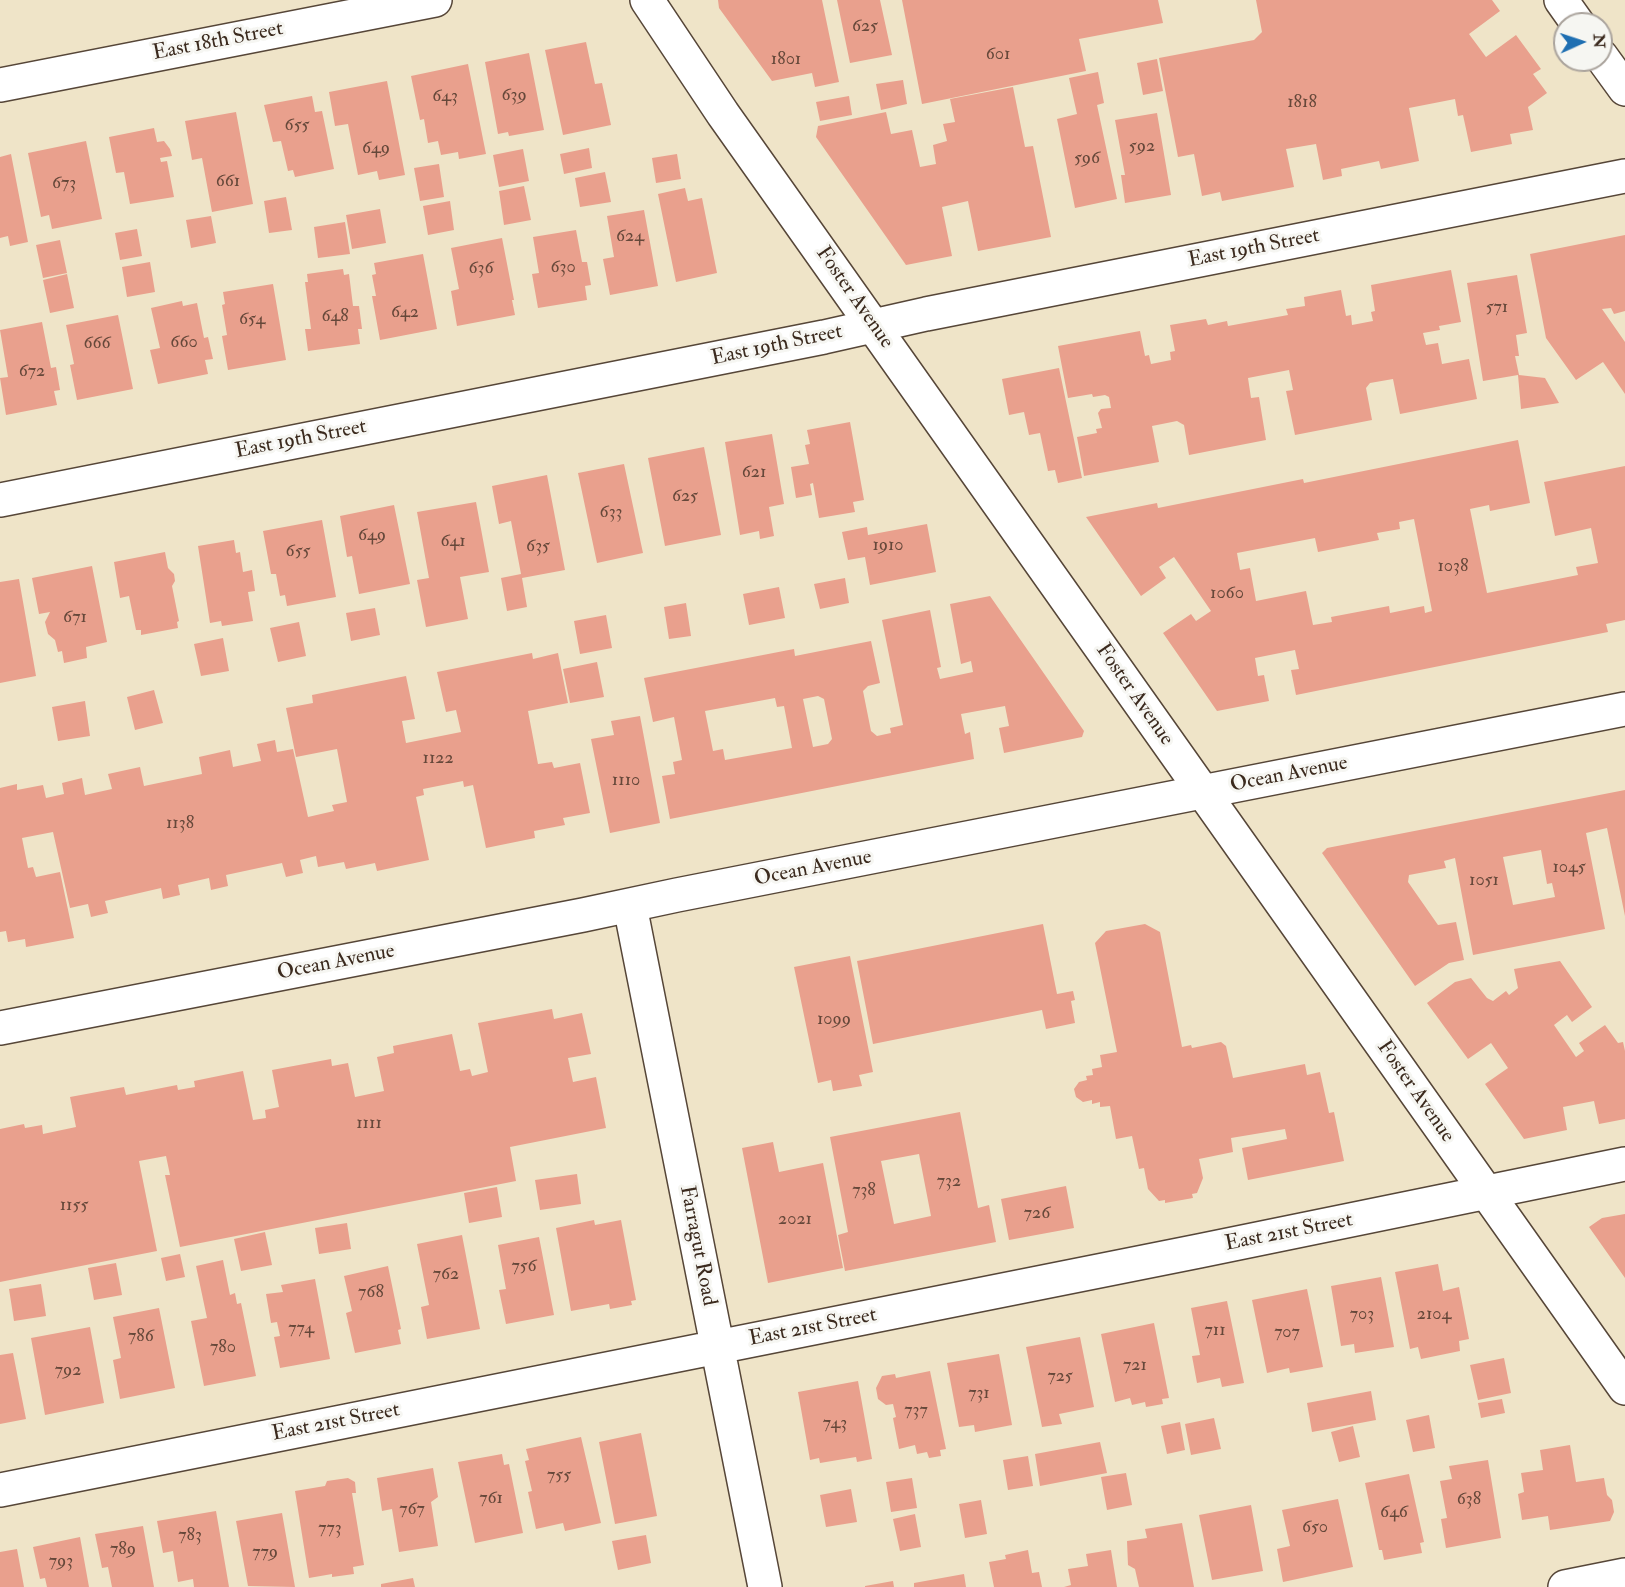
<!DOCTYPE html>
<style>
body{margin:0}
#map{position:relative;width:1625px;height:1587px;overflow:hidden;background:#efe4c8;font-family:"IM FELL Double Pica",serif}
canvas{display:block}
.north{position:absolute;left:1553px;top:12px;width:60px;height:60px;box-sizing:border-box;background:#f6f6f2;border:2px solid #aba49d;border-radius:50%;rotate:87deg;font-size:16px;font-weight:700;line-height:24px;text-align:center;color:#3b2a1e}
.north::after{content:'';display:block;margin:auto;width:21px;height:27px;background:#1f6fb2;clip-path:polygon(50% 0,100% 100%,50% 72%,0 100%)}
</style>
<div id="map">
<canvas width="1625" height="1587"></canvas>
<div class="north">N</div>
</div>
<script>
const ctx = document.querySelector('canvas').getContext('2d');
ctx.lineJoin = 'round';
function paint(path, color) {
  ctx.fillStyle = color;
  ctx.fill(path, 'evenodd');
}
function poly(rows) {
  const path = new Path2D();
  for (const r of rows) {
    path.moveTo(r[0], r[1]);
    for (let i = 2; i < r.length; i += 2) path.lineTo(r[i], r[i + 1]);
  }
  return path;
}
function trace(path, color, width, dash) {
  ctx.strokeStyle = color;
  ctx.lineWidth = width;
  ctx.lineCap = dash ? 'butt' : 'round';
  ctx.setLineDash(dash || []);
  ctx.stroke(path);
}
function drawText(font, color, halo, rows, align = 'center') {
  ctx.font = font + ' "IM FELL Double Pica",serif';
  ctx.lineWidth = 6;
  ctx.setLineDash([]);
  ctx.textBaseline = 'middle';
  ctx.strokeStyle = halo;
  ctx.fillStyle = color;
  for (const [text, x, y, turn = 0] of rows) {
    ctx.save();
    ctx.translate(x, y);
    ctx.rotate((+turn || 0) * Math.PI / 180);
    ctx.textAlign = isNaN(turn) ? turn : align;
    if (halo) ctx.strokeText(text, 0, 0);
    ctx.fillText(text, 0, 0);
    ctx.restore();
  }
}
const building = poly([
 [718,0,822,0,839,82,815,87,812,73,772,81,719,8],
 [837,0,880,0,892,55,850,63],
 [902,0,1158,0,1163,23,1079,39,1086,71,922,104],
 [1256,0,1492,0,1500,11,1469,34,1486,57,1516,35,1541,69,1533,74,1547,93,1528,107,1533,130,1510,134,1512,144,1471,152,1463,115,1458,116,1455,99,1409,108,1419,161,1381,169,1379,161,1341,169,1342,176,1323,180,1316,144,1286,149,1294,187,1222,201,1220,192,1202,196,1194,154,1178,157,1159,58,1254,40,1262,32],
 [586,42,595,84,602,83,611,125,563,135,545,50],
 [529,53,544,130,509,136,508,132,498,134,485,62],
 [1157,59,1163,91,1143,95,1137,63],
 [468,64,486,154,459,159,458,152,441,155,438,141,428,143,424,119,420,120,411,76],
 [1098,72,1104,103,1097,105,1117,199,1075,208,1057,119,1077,114,1069,78],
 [903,80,907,104,881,110,876,84],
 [387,81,405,175,379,180,377,171,358,175,348,124,335,126,329,92],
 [1013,87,1025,147,1033,146,1051,237,978,251,968,201,942,207,952,256,906,265,816,137,818,126,886,112,891,134,912,130,920,167,936,164,933,145,947,141,943,124,955,122,950,99],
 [312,96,315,112,322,111,334,169,295,177,293,170,288,171,281,141,273,142,264,105],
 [849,96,852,115,820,121,816,102],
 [236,112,253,204,212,212,202,158,192,160,185,121],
 [1157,113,1171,195,1125,203,1121,175,1125,175,1115,120],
 [154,128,157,142,164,141,170,149,172,156,160,158,161,162,167,161,174,197,130,204,124,172,116,173,109,137],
 [86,141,102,219,52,229,49,215,41,217,28,153],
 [589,148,592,168,564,174,560,154],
 [523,149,529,181,499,187,493,155],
 [11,154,28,242,10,246,8,236,0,238,0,157],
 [677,154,681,179,656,183,652,158],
 [439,164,444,197,420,201,414,168],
 [605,172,611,202,580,207,575,178],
 [524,186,531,220,504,225,499,191],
 [685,188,688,201,702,198,717,273,676,282,658,194],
 [286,197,292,230,269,233,264,201],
 [450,201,454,230,428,235,423,206],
 [380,209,386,243,352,249,346,215],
 [644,210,658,286,610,295,603,259,614,257,607,216],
 [211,216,216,243,191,248,186,220],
 [345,222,350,254,318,258,314,227],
 [137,229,142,256,120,260,115,233],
 [576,230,582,262,587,262,591,285,585,286,587,300,538,308,532,274,539,273,533,237],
 [1625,235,1625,311,1614,314,1611,308,1602,309,1625,342,1625,394,1603,362,1576,380,1546,338,1530,254],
 [502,238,514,300,512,300,515,315,457,326,451,291,459,289,451,248],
 [60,240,67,273,43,278,36,245],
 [423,254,437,329,380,340,372,296,376,296,372,275,376,274,374,263],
 [150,262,155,292,127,297,122,267],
 [343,269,344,275,349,274,353,306,359,306,362,329,358,329,360,344,308,351,305,329,311,329,305,282,308,282,307,274],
 [1451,270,1461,322,1439,326,1440,330,1423,333,1426,345,1438,343,1442,364,1469,359,1477,399,1400,414,1393,379,1370,383,1366,388,1372,420,1295,435,1286,391,1293,390,1289,370,1248,378,1251,398,1259,397,1266,440,1189,455,1184,425,1177,421,1152,426,1159,462,1084,476,1077,437,1097,433,1096,429,1102,428,1098,413,1101,409,1111,408,1109,397,1105,395,1093,397,1092,394,1068,398,1058,346,1140,331,1145,356,1149,355,1151,364,1171,360,1170,352,1175,351,1170,325,1206,319,1208,325,1227,321,1228,326,1288,315,1286,309,1305,306,1304,297,1341,290,1346,316,1351,315,1352,325,1373,321,1371,312,1375,311,1371,285],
 [67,274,74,308,50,313,43,280],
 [1517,275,1527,333,1516,335,1519,356,1515,356,1519,375,1545,378,1559,403,1521,409,1518,375,1483,381,1467,283],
 [273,284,286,360,228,370,222,336,227,335,222,305,225,304,223,292],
 [182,301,183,306,197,303,204,338,208,337,213,359,205,360,208,374,158,384,150,350,160,348,151,308],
 [118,315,133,389,77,400,70,365,74,364,66,325],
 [42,322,51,368,56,367,60,390,54,391,57,405,6,415,0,378,8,377,0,330],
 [1059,368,1082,478,1058,483,1055,470,1048,471,1040,433,1029,435,1024,412,1009,415,1002,379],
 [850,422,864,500,853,502,855,512,819,518,813,483,810,484,812,495,796,498,791,467,809,464,805,445,810,444,807,430],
 [772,434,784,504,769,507,774,536,760,539,759,531,740,535,725,442],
 [1518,440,1530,503,1490,511,1489,505,1470,509,1487,593,1578,575,1576,567,1598,563,1591,528,1555,536,1544,482,1625,466,1625,620,1606,624,1608,632,1296,695,1291,670,1299,669,1295,650,1255,658,1258,676,1264,675,1269,701,1217,711,1163,633,1191,614,1196,621,1211,611,1174,557,1159,567,1166,578,1141,596,1086,517,1157,503,1158,508,1303,479,1304,483],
 [1414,519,1432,611,1425,613,1424,606,1390,613,1389,606,1331,617,1332,622,1313,625,1306,591,1256,601,1250,568,1240,570,1237,553,1315,538,1318,552,1379,540,1377,533,1400,529,1399,522],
 [704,447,721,535,665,546,648,458],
 [624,464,643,553,597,563,578,473],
 [547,475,565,570,522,578,527,607,507,611,501,578,521,574,511,521,499,524,492,486],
 [476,502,489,572,460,577,468,619,426,627,417,580,429,578,417,512],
 [394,505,410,584,359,594,352,556,347,557,340,516],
 [322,520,336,597,287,606,285,595,280,596,276,574,271,574,263,531],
 [927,524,936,572,870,585,865,557,848,560,842,532,867,527,868,535],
 [234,540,236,553,240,552,243,572,252,570,255,591,248,592,253,621,222,626,221,621,210,623,198,546],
 [165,552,168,568,174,574,175,581,172,586,179,621,177,622,178,628,141,635,141,630,136,630,129,596,120,598,114,562],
 [92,566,107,642,86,647,87,658,64,663,62,651,58,652,55,640,48,634,45,622,50,612,39,614,32,578],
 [845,578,849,603,820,609,814,584],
 [19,579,36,676,0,683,0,582],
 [779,587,785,618,749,625,743,594],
 [990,596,1084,731,1082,737,1004,753,999,728,1009,726,1005,706,961,714,965,734,970,732,974,759,670,819,662,776,675,774,673,762,682,760,674,717,653,722,644,678,794,649,795,656,871,641,880,683,868,686,863,691,871,731,877,736,891,733,890,728,903,725,882,620,930,610,941,667,937,668,940,679,973,672,971,661,961,664,950,604],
 [818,696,824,699,832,739,828,744,813,747,803,699],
 [775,698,777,707,784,706,792,748,725,760,723,749,713,751,705,711],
 [686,603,691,636,669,639,664,607],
 [375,608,380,635,351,641,346,613],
 [606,615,612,648,580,654,574,621],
 [299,622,306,656,278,662,270,628],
 [223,638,229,671,201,676,194,644],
 [532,653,533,659,558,653,568,703,528,711,538,764,552,762,554,768,580,763,590,813,563,818,565,825,534,831,535,838,486,848,473,785,464,787,463,781,423,789,424,795,416,797,429,860,377,871,375,863,346,869,344,862,318,867,316,856,300,860,303,873,286,877,282,863,226,875,228,886,211,890,209,878,178,885,180,895,163,899,161,888,105,901,108,913,91,917,88,904,70,908,53,832,22,838,28,868,33,867,36,877,60,872,74,938,26,947,25,939,8,942,6,931,0,932,0,788,17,784,17,790,43,785,46,798,64,794,62,783,82,778,85,795,112,789,108,774,140,767,144,786,202,774,199,757,230,750,233,767,261,761,257,744,275,740,277,752,293,749,308,817,334,811,332,805,347,802,337,749,296,757,286,708,313,703,312,695,406,676,415,719,402,721,406,743,461,732,456,710,446,712,437,672],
 [597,662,604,697,570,703,563,669],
 [154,690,163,723,135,730,127,697],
 [85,701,90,736,58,741,52,707],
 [640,716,660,823,610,833,591,739,614,735,611,721],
 [1625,790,1625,916,1607,828,1586,833,1605,929,1473,955,1455,858,1444,861,1446,868,1409,875,1408,882,1438,925,1456,922,1464,960,1449,963,1415,986,1322,853,1327,848],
 [1541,850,1547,884,1552,883,1555,897,1513,905,1503,857],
 [1043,924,1057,994,1073,991,1075,1000,1071,1001,1075,1023,1046,1029,1042,1010,873,1044,857,961],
 [1145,924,1160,932,1182,1047,1191,1045,1192,1048,1221,1042,1226,1046,1233,1078,1305,1064,1307,1075,1320,1072,1329,1113,1334,1112,1344,1161,1248,1180,1242,1148,1287,1139,1285,1129,1231,1138,1233,1152,1199,1159,1203,1178,1197,1193,1192,1194,1193,1198,1165,1203,1165,1200,1159,1201,1148,1189,1144,1168,1139,1169,1132,1136,1116,1139,1110,1106,1100,1107,1100,1102,1092,1104,1092,1100,1083,1102,1076,1097,1074,1089,1079,1082,1087,1080,1086,1076,1093,1075,1092,1069,1102,1067,1100,1055,1117,1052,1095,943,1106,931],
 [850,956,873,1072,859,1075,862,1086,833,1091,831,1080,818,1083,794,967],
 [1560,961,1592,1007,1572,1022,1567,1015,1554,1025,1576,1057,1584,1051,1579,1043,1605,1025,1618,1043,1623,1042,1625,1051,1625,1119,1599,1124,1594,1101,1563,1107,1567,1130,1524,1139,1485,1084,1508,1068,1491,1043,1468,1059,1427,1003,1455,982,1471,978,1487,998,1493,1001,1506,991,1509,995,1518,988,1514,969],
 [552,1009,554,1019,582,1013,591,1054,568,1058,573,1082,596,1077,606,1128,510,1147,516,1181,180,1247,165,1175,170,1175,166,1156,139,1161,157,1251,0,1282,0,1129,24,1124,25,1128,42,1125,43,1134,76,1127,70,1097,124,1087,126,1095,177,1085,178,1090,195,1087,194,1081,243,1071,253,1120,266,1118,265,1110,279,1107,272,1070,331,1059,332,1066,348,1063,355,1097,384,1091,377,1057,394,1053,393,1046,452,1034,460,1071,470,1069,472,1076,488,1072,478,1023],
 [960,1112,978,1208,989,1205,996,1242,845,1271,838,1235,848,1232,830,1137],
 [919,1154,931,1216,894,1224,881,1161],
 [773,1142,779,1172,823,1163,843,1268,768,1283,742,1148],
 [577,1174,581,1204,540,1210,535,1180],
 [1066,1186,1074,1228,1009,1240,1001,1199],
 [497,1187,502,1217,469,1223,464,1193],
 [1625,1214,1625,1278,1589,1227,1602,1218],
 [594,1220,595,1225,621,1220,636,1300,631,1301,632,1305,610,1309,609,1304,571,1311,556,1228],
 [347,1223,351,1249,319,1254,315,1228],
 [265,1232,272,1265,241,1271,234,1239],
 [462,1235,480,1329,427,1339,421,1307,429,1305,417,1244],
 [539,1237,554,1315,506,1324,499,1290,506,1289,498,1245],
 [180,1254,185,1277,166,1281,161,1258],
 [223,1260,230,1295,235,1293,237,1304,241,1303,256,1376,204,1386,191,1321,207,1318,196,1266],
 [116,1263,122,1295,94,1300,88,1268],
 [1438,1264,1443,1291,1459,1287,1469,1339,1459,1341,1460,1351,1421,1359,1418,1347,1410,1349,1395,1272],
 [388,1266,401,1329,398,1330,401,1344,355,1353,346,1313,352,1311,344,1276],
 [1381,1277,1394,1347,1355,1353,1354,1344,1341,1346,1331,1286],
 [315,1279,330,1359,280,1368,274,1337,280,1336,277,1322,271,1323,266,1294,283,1292,281,1285],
 [41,1284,46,1316,14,1321,9,1289],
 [1307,1289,1323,1367,1290,1373,1289,1368,1267,1373,1252,1300],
 [1227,1301,1244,1383,1222,1387,1220,1378,1197,1383,1192,1356,1200,1355,1191,1308],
 [159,1308,175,1388,120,1399,113,1360,121,1358,113,1317],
 [1154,1323,1169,1398,1162,1399,1163,1404,1146,1407,1145,1402,1132,1405,1130,1398,1115,1402,1101,1334],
 [90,1327,104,1403,45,1415,31,1338],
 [1080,1337,1094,1407,1059,1414,1062,1424,1042,1427,1026,1347],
 [13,1353,26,1419,0,1424,0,1355],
 [999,1354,1012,1425,975,1432,974,1425,959,1427,947,1363],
 [1504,1358,1511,1393,1478,1400,1470,1365],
 [930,1371,946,1449,940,1450,941,1456,929,1458,927,1452,917,1454,915,1445,899,1449,893,1418,896,1417,893,1404,886,1405,878,1399,876,1388,882,1376,895,1374,896,1378],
 [858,1381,872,1459,857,1462,856,1457,820,1463,819,1458,810,1460,798,1392],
 [1371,1391,1376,1420,1312,1432,1307,1403],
 [1502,1399,1505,1413,1481,1418,1478,1403],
 [1429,1415,1435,1448,1413,1452,1406,1420],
 [1214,1418,1221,1449,1191,1455,1185,1424],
 [1180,1422,1185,1450,1167,1454,1161,1426],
 [1353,1426,1360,1457,1339,1462,1331,1432],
 [641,1433,657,1516,615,1524,599,1442],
 [581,1437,601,1523,565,1531,563,1523,536,1529,528,1492,532,1491,525,1461,529,1460,526,1449],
 [1100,1442,1107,1473,1040,1486,1035,1454],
 [1570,1445,1576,1482,1604,1478,1607,1495,1612,1500,1614,1512,1610,1521,1550,1530,1548,1516,1522,1520,1518,1494,1524,1492,1521,1473,1543,1470,1540,1450],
 [502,1454,504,1465,509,1464,523,1533,475,1543,458,1462],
 [1028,1456,1033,1486,1008,1490,1003,1460],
 [1488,1460,1501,1538,1446,1548,1441,1519,1447,1518,1440,1481,1452,1479,1449,1466],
 [433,1468,438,1497,431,1502,438,1546,399,1552,392,1509,382,1511,377,1478],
 [1126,1473,1132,1505,1107,1510,1101,1477],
 [1409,1474,1424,1542,1420,1543,1422,1553,1384,1560,1382,1550,1379,1550,1365,1483],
 [348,1478,355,1482,356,1493,352,1493,364,1565,353,1567,354,1574,332,1577,332,1574,309,1578,295,1491,325,1486,327,1481],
 [912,1478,917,1508,891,1512,886,1482],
 [851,1489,857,1522,826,1527,820,1495],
 [1338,1499,1353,1567,1283,1582,1277,1549,1290,1546,1282,1510],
 [981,1500,987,1534,965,1538,959,1504],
 [1251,1505,1263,1571,1212,1580,1199,1515],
 [216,1511,229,1587,194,1587,193,1579,178,1582,173,1551,163,1553,157,1521],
 [282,1513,295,1587,248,1586,236,1521],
 [915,1514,921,1547,900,1551,893,1519],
 [1182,1523,1194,1587,1139,1587,1135,1569,1128,1565,1127,1541,1147,1538,1145,1529],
 [143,1526,154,1587,112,1587,108,1567,102,1568,95,1534],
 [646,1535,651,1563,618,1570,612,1541],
 [80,1537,89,1587,47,1587,45,1578,40,1579,33,1547],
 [17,1549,24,1587,0,1587,0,1552],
 [1028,1550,1032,1573,1039,1572,1042,1587,994,1587,989,1562,1006,1559,1005,1555],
 [1111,1550,1117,1587,1064,1587,1071,1585,1068,1569,1088,1566,1086,1554],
 [964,1574,966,1587,914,1587,914,1583],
 [413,1578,415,1587,381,1587,381,1584],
 [893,1581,894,1587,865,1587,865,1586]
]);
const minor = poly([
 [647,0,723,114,1625,1388],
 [1561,0,1578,24],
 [1601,56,1625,89],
 [0,85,435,0],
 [0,500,824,337,926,314,1625,176],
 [630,906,765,1587],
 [0,1490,1199,1251,1625,1164],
 [1565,1587,1625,1575]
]);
const secondary = poly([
 [0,1028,583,915,677,895,1625,709]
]);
const numberNames = [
 ["625",865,27],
 ["601",998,55],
 ["1801",786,60],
 ["639",514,96],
 ["643",445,97],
 ["1818",1302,103],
 ["655",297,126],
 ["592",1142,147],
 ["649",376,149],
 ["596",1087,159],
 ["661",228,182],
 ["673",64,184],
 ["624",630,237],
 ["630",563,268],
 ["636",481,269],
 ["571",1497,308],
 ["642",405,313],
 ["648",335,317],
 ["654",252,320],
 ["660",184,343],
 ["666",97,344],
 ["672",32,372],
 ["621",754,473],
 ["625",685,497],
 ["633",611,513],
 ["649",372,536],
 ["641",453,542],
 ["1910",888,546],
 ["635",538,547],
 ["655",298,552],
 ["1038",1453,567],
 ["1060",1227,594],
 ["671",75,618],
 ["1122",438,759],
 ["1110",626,781],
 ["1138",180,824],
 ["1045",1569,868],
 ["1051",1484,881],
 ["1099",834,1020],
 ["1111",369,1124],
 ["732",949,1182],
 ["738",864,1191],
 ["1155",74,1206],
 ["726",1037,1214],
 ["2021",795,1220],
 ["756",524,1267],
 ["762",446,1275],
 ["768",371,1293],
 ["703",1362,1315],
 ["2104",1434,1315],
 ["774",301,1329],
 ["711",1215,1331],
 ["707",1287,1333],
 ["786",141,1337],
 ["780",223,1348],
 ["721",1135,1366],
 ["792",68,1371],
 ["725",1060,1377],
 ["731",979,1394],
 ["737",916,1411],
 ["743",835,1424],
 ["755",559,1476],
 ["761",491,1499],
 ["638",1469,1500],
 ["767",412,1510],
 ["646",1394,1513],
 ["650",1315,1528],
 ["773",330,1529],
 ["783",190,1536],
 ["789",123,1550],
 ["779",265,1553],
 ["793",61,1562]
];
const streetNames = [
 ["East 18th Street",218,42,-11],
 ["East 19th Street",1254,249,-11],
 ["Foster Avenue",854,298,55],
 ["East 19th Street",777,346,-12],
 ["East 19th Street",301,440,-11],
 ["Foster Avenue",1134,695,55],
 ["Ocean Avenue",1289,775,-11],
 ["Ocean Avenue",813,869,-11],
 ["Ocean Avenue",336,963,-11],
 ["Foster Avenue",1415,1092,55],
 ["East 21st Street",1289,1233,-11],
 ["Farragut Road",697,1246,79],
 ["East 21st Street",813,1328,-11],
 ["East 21st Street",336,1423,-11]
];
paint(building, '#e9a08d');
trace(minor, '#564638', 36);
trace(secondary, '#564638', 36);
trace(minor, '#fff', 33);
trace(secondary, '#fff', 33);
drawText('18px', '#66483a', null, numberNames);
drawText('21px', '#3b2a1e', '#f6f6f2', streetNames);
</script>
